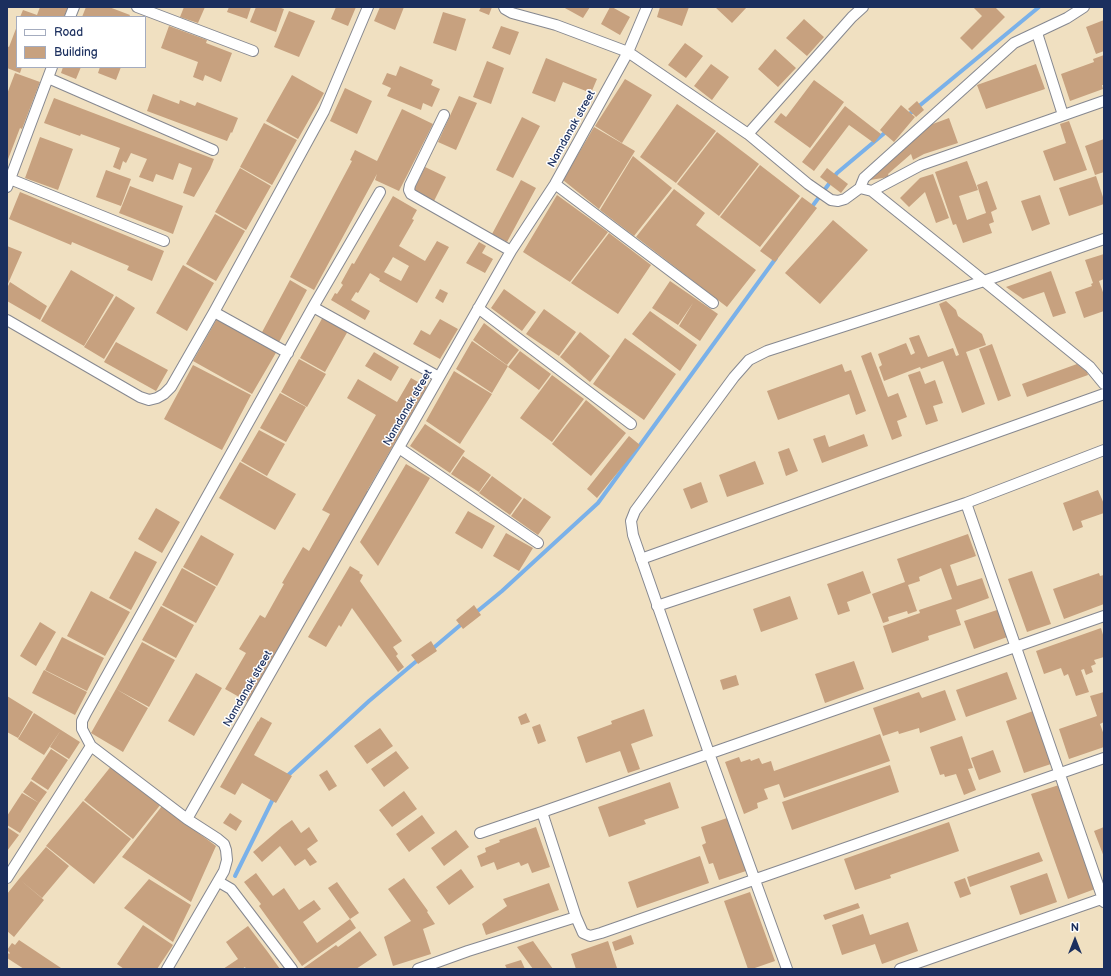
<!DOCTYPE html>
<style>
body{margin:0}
#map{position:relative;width:1111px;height:976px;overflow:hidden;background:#f0e0c1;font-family:"Balsamiq Sans",sans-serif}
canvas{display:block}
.frame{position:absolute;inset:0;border:8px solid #1b2f5e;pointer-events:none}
.legend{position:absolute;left:16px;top:16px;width:130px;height:52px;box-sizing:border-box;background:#fff;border:1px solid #a4acbf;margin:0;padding:5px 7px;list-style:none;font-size:12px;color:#1b2f5e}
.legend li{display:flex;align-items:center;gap:8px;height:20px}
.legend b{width:20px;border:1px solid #a4acbf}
.north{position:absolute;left:1055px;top:920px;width:40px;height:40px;-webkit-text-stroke:3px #fff;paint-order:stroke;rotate:0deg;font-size:11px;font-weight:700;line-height:16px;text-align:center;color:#1b2f5e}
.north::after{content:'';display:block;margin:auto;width:14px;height:18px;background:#1b2f5e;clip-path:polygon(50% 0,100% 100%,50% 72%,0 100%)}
</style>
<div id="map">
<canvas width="1111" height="976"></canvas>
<div class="frame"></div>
<ul class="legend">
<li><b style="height:5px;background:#fff"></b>Road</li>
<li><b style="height:11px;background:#c7a17f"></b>Building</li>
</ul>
<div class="north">N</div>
</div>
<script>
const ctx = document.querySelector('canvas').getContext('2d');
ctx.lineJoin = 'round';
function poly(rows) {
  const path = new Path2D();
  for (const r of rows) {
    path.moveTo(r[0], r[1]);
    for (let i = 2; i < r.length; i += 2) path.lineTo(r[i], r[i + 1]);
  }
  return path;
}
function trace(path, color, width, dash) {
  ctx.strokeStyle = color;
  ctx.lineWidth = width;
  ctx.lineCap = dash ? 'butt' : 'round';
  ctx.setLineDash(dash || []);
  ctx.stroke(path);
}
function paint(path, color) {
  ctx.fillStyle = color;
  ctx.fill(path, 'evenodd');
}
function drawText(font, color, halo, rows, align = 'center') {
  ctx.font = font + ' "Balsamiq Sans",sans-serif';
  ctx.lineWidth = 3;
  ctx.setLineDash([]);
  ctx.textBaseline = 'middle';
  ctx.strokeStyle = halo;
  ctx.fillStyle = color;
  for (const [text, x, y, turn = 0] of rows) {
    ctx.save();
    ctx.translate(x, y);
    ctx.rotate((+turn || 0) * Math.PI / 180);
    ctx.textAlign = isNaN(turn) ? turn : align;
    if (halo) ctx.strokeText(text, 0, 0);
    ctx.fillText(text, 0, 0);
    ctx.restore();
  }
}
const stream = poly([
 [907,116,1039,7],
 [811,208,837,173,887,131],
 [474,614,502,591,598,503,776,258],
 [431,650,464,622],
 [285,778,369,701,419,659],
 [235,876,274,797]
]);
const building = poly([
 [40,7,68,7,64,17,20,17,23,10,37,15],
 [86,7,109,7,130,15,129,17,82,17],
 [184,7,205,7,198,23,180,17],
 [229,7,251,7,247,19,227,12],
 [256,7,278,7,284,9,276,32,250,22],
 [336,7,356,7,348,26,331,19],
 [380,7,404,7,395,30,374,21],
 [481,7,492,7,489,15,479,11],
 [563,7,590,7,583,18],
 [610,7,612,7,630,17,620,35,601,24],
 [660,7,689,7,682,26,657,17],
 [715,7,747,7,732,23],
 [973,7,995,7,1005,17,972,50,960,38,982,16],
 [289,11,315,21,299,57,274,47],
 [443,12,466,19,456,51,433,43],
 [804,19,824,37,807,56,786,38],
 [1104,20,1104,51,1096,54,1086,27],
 [17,26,17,67,22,67,20,73,7,68,7,46,9,47],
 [169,26,207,40,206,43,232,53,221,82,205,75,203,81,193,77,198,62,161,48],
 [501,26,519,32,510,55,492,48],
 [685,43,703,56,686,78,668,65],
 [775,49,796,68,778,87,758,69],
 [1104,55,1104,85,1102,85,1103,89,1070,101,1061,74,1094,62,1093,59],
 [546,58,597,79,591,93,563,82,555,102,532,93],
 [487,61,504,68,491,104,473,97],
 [711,64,729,77,712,100,694,86],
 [1036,64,1045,89,986,109,977,85],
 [400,66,433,80,431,85,440,89,432,107,423,103,421,110,387,96,391,88,382,84,387,73,396,76],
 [63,67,81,67,76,79,61,73],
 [100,67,121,67,116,80,98,73],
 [15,73,40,82,22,129,20,128,7,162,7,94],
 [292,75,324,93,298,139,266,121],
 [625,79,652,95,622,143,595,126],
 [814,80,844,102,810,148,774,122,781,113,786,117],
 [345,88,372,101,357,134,330,121],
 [153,94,179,104,180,100,195,106,197,102,238,118,232,133,231,132,227,141,147,111],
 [459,96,477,103,456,150,438,142],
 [54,98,214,159,210,169,194,197,183,193,192,168,179,163,173,180,156,174,153,182,139,177,147,159,131,153,126,163,123,161,120,170,113,167,120,148,81,134,80,136,44,123],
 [917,101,924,110,916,117,908,109],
 [677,104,716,131,676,183,640,157],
 [901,105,915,117,894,142,880,130],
 [845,106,881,134,874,143,849,125,814,171,802,162],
 [402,109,433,124,399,191,375,180,377,174,314,290,290,277,352,161,350,160,355,150,377,161],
 [522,117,540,126,513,178,496,170],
 [949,118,958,143,924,154,913,160,911,154,888,174,889,177,870,180,930,125],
 [1069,121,1087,170,1054,181,1043,151,1066,143,1060,124],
 [264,123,297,140,272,185,240,167],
 [594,127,635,151,599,209,563,180],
 [717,132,759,164,719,216,677,184],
 [40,137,73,149,58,190,25,178],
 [1104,139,1104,172,1095,175,1085,146],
 [633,156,672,188,634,236,600,210],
 [967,161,978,190,959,196,967,220,986,213,977,185,987,181,997,209,991,212,994,222,989,224,992,233,963,243,956,224,953,225,935,172],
 [760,165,800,196,760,247,720,217],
 [425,167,446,177,434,201,413,191],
 [240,168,271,186,246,230,215,212],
 [827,168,848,184,841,193,820,177],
 [106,170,131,179,121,206,96,197],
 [933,174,949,218,936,223,925,192,909,207,900,198,920,178],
 [1096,176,1104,200,1104,204,1069,216,1059,188],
 [521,180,536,188,507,242,492,234],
 [130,186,183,206,173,234,119,213],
 [674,189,705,213,696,225,756,270,727,307,636,237],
 [20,192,164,251,152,281,127,270,129,266,72,242,71,245,9,219],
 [557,195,608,232,570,282,523,252],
 [1040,195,1050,224,1032,231,1021,201],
 [393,196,417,210,412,219,414,220,399,246,425,261,437,241,449,247,417,303,379,281,380,279,370,273,358,293,356,292,351,300,370,311,365,320,331,300,335,293,337,294,343,285,341,283,352,263,354,264],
 [393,257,409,266,401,281,384,272],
 [802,197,817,208,775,262,760,251],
 [215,214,245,231,216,281,186,264],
 [833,220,868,250,820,304,785,273],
 [609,233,651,265,618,314,571,283],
 [479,242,486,246,482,253,493,259,485,273,466,263],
 [7,246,22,252,7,286],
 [1104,254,1104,279,1099,281,1104,295,1104,311,1084,318,1075,292,1092,286,1091,284,1093,283,1085,260],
 [183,265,214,283,187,331,156,313],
 [71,270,114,295,84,346,41,321],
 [1051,271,1066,313,1053,317,1044,292,1023,299,1006,287],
 [290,280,307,290,278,344,261,334],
 [670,281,718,314,700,341,679,326,693,303,678,325,652,308],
 [10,282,47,306,40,320,7,301,7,288],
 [440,289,448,293,443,303,435,298],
 [504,289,536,312,522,331,491,308],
 [116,296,135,308,104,359,84,347],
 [946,301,956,310,958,316,982,334,986,345,966,352,985,404,962,413,943,361,921,369,920,367,884,381,879,367,882,365,878,354,906,343,911,355,915,353,909,338,919,335,928,357,953,348,956,356,959,355,939,304],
 [544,309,576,332,559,356,526,334],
 [650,311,697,345,680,371,632,334],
 [324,315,349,329,325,372,300,358],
 [218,317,277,351,252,394,193,361],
 [440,319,458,329,440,359,413,344,421,330,430,335],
 [484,323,519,350,507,365,473,340],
 [580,332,610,356,590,382,560,357],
 [625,338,676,374,644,420,593,384],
 [472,341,508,366,492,393,456,369],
 [116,342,168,370,156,391,104,362],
 [992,344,1011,396,998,401,979,349],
 [520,351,551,374,539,390,508,367],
 [374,352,399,367,391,381,365,366],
 [871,352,888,397,898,393,907,417,897,421,902,436,892,440,861,356],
 [299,359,326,374,307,407,281,392],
 [842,364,845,372,851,370,866,411,856,415,849,394,778,420,767,391],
 [1077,364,1087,372,1088,375,1027,397,1022,384],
 [193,365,251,395,222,450,164,419],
 [454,371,492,394,460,444,426,421],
 [920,371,925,384,935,380,943,403,933,406,938,421,926,425,908,375],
 [552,375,584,399,552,442,520,418],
 [411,378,427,387,367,491,369,492,248,702,225,689,246,653,239,649,260,615,265,618,284,584,282,583,303,547,309,551,330,514,322,510,376,415,347,398,358,379,397,402],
 [280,393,306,407,286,442,260,428],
 [586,400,626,433,591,476,552,444],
 [425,424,465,451,450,473,410,446],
 [259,430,285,444,267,476,241,461],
 [864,434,868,446,822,463,813,439,825,435,829,447],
 [629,436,640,445,597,498,587,489],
 [789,448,798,471,786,476,778,452],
 [463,456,491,475,479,492,451,474],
 [755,461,764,484,727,497,719,475],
 [240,462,296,494,275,530,219,498],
 [406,464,430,478,378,566,360,542],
 [492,476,522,498,510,515,479,493],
 [701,482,708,502,691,509,683,489],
 [1098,490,1104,504,1104,513,1081,521,1083,527,1073,531,1063,503],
 [524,498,551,517,538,535,511,516],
 [156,508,180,522,162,553,138,539],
 [468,511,495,526,482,549,455,533],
 [506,533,533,548,519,571,493,556],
 [968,534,976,556,950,565,957,586,982,578,989,598,956,610,961,625,928,636,929,640,892,653,883,626,920,613,919,610,952,599,941,568,919,577,920,581,908,585,917,611,908,614,907,611,888,617,889,621,883,623,872,594,905,582,897,559],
 [201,535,234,554,217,586,183,567],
 [135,551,157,562,131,610,109,598],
 [350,566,360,572,359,573,363,575,360,581,402,641,393,647,398,654,396,656,404,667,398,672,352,608,341,627,339,625,326,647,308,637],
 [182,568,216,587,196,623,162,605],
 [863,571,871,593,847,602,850,611,838,615,827,584],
 [1032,571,1051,624,1027,632,1008,579],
 [1099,573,1100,576,1104,575,1104,604,1064,619,1053,589],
 [91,591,130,612,105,656,67,636],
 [790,596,798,619,761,632,753,609],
 [474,605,481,615,463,629,456,620],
 [161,606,194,625,176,658,142,640],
 [1000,609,1010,636,974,649,964,621],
 [40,622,56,632,36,666,20,656],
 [1101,628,1104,638,1104,657,1094,660,1096,664,1091,666,1093,672,1086,675,1084,669,1081,670,1089,692,1076,696,1068,674,1064,676,1061,668,1044,674,1036,651],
 [62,637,104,658,87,691,45,670],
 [431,641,437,651,418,664,411,655],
 [142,642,175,660,149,707,116,689],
 [854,661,864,689,825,703,815,674],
 [44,670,87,692,75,715,32,693],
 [1007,672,1017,699,966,717,956,690],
 [196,673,222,688,194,736,168,721],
 [736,675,739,685,723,690,720,680],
 [116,689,148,708,123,752,91,733],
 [945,690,956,720,920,733,919,728,899,734,898,731,883,736,873,708,919,692,922,698],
 [1104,692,1104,722,1100,724,1104,735,1104,747,1069,759,1059,729,1097,716,1090,696],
 [7,696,33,712,18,738,7,732],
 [644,709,653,736,631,744,640,769,628,773,620,751,586,763,577,737,612,724,611,721],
 [1033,711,1051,764,1024,773,1006,721],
 [34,713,61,730,44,755,18,739],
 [526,713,530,722,521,725,518,717],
 [261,717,272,723,254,755,292,776,276,803,242,783,235,795,220,787,258,721,258,722],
 [540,724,546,741,538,744,532,727],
 [380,728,393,746,367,764,354,746],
 [61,730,80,742,69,759,50,747],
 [880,734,890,761,784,798,779,784,764,789,768,799,757,803,758,808,744,814,725,762,739,757,741,762,750,759,751,761,759,758,762,764,771,761,774,771],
 [962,736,973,768,968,769,976,790,964,795,956,774,945,777,944,774,940,775,930,747],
 [51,749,68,760,48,790,31,779],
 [993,750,1001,772,979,780,971,758],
 [396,751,409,768,384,787,371,769],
 [112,765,161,804,133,839,84,800],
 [890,765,899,792,792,830,782,802],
 [327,770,337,786,329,791,319,775],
 [31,781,47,792,39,803,23,792],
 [670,782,679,808,644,820,646,824,609,837,598,807],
 [1059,785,1095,889,1068,899,1031,794],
 [404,791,417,809,392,827,379,810],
 [22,793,39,803,20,833,7,825,7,816],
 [83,801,131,839,94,884,46,846],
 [162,806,216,846,191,902,122,857],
 [230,813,242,821,236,831,223,823],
 [422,815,435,833,409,852,396,834],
 [727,818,746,871,719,880,713,863,709,864,702,845,706,843,701,827],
 [292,820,301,833,309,827,318,841,307,849,317,862,310,866,305,859,295,866,280,846,262,862,253,852,282,827],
 [949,822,959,851,890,875,891,878,855,890,844,859],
 [7,827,19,835,7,851],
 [536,827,550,867,532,873,528,863,521,866,519,862,497,870,494,862,481,867,477,856,486,852,485,848,500,842,499,840],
 [1104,827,1104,857,1094,831],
 [456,830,469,847,444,866,431,848],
 [46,847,69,866,42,898,19,879],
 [1039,852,1043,861,970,887,967,877],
 [700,856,709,883,637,908,628,882],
 [461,869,474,887,449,905,436,887],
 [256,873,273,896,284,888,299,910,314,900,321,909,303,922,317,943,350,919,356,928,302,966,259,906,261,904,244,882],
 [1047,873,1057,902,1020,915,1010,886],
 [404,878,428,911,427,912,435,924,423,929,431,954,393,966,384,937,411,921,388,889],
 [965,878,971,894,960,898,954,882],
 [19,879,44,900,14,937,7,931,7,894],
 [149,879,191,905,173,942,124,908],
 [337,882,359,913,350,919,328,888],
 [549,883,559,910,486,935,482,924,507,906,503,899],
 [750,892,775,961,752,969,748,969,724,901],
 [858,903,860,908,825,920,823,915],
 [863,914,870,935,908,922,918,951,882,964,875,944,842,955,832,925],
 [143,925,173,945,157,969,124,969,117,964],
 [248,926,267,951,280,969,246,969,245,967,242,969,223,969,238,959,226,942],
 [360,931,377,955,356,969,328,969,327,968,325,969,302,969,336,945,338,947],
 [631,935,634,944,615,951,612,942],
 [19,940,61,968,60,969,24,969,7,958,7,952,9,954,10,953,7,950,12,943,15,945],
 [533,941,553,969,533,969,517,947],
 [608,941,617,968,613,969,576,969,571,954],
 [521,960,525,969,507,969,505,965]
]);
const minor = poly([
 [137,7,253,51],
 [504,7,505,9,512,13,556,25,628,52,748,134,808,184,831,200,838,201,845,199,860,188,872,191,984,281,1090,367,1104,384],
 [70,17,74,7],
 [1037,33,1063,115],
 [48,78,213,150],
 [444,115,410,185,409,190,411,194,511,251],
 [748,134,852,17,863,7],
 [10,179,164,241],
 [555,184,713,303],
 [7,187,52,67],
 [860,188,864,178,1014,43,1067,18,1084,7],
 [872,191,921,165,1104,101],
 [313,307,439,377],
 [478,308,631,424],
 [214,312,288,353],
 [7,320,140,397,149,400,157,398,164,394,171,387,214,312,324,111,368,7],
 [399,448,538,543],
 [966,503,1104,902],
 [641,559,1104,394],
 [657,606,966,503,1104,450],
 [187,819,511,251,555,184,628,52,647,7],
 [480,833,542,812],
 [7,878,91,746],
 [219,882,231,889,292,969],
 [576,917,542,812,1104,616],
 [167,969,224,871,227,860,226,850,224,844,218,839,187,819,91,746,82,729,82,721,86,713,313,307,380,192],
 [418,969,468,951,576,917,583,933,590,936,601,933,1104,758],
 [787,969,709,753,633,535,631,521,635,511,734,377,749,360,767,351,984,281,1104,239],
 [900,969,1104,898]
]);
const streetNames = [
 ["Namdanak street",572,129,-61],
 ["Namdanak street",408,408,-60],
 ["Namdanak street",248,689,-60]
];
trace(stream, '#7ab1e9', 4);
paint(building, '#c7a17f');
trace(minor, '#868890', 12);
trace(minor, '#fff', 10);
drawText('11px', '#1b2f5e', '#fff', streetNames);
</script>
